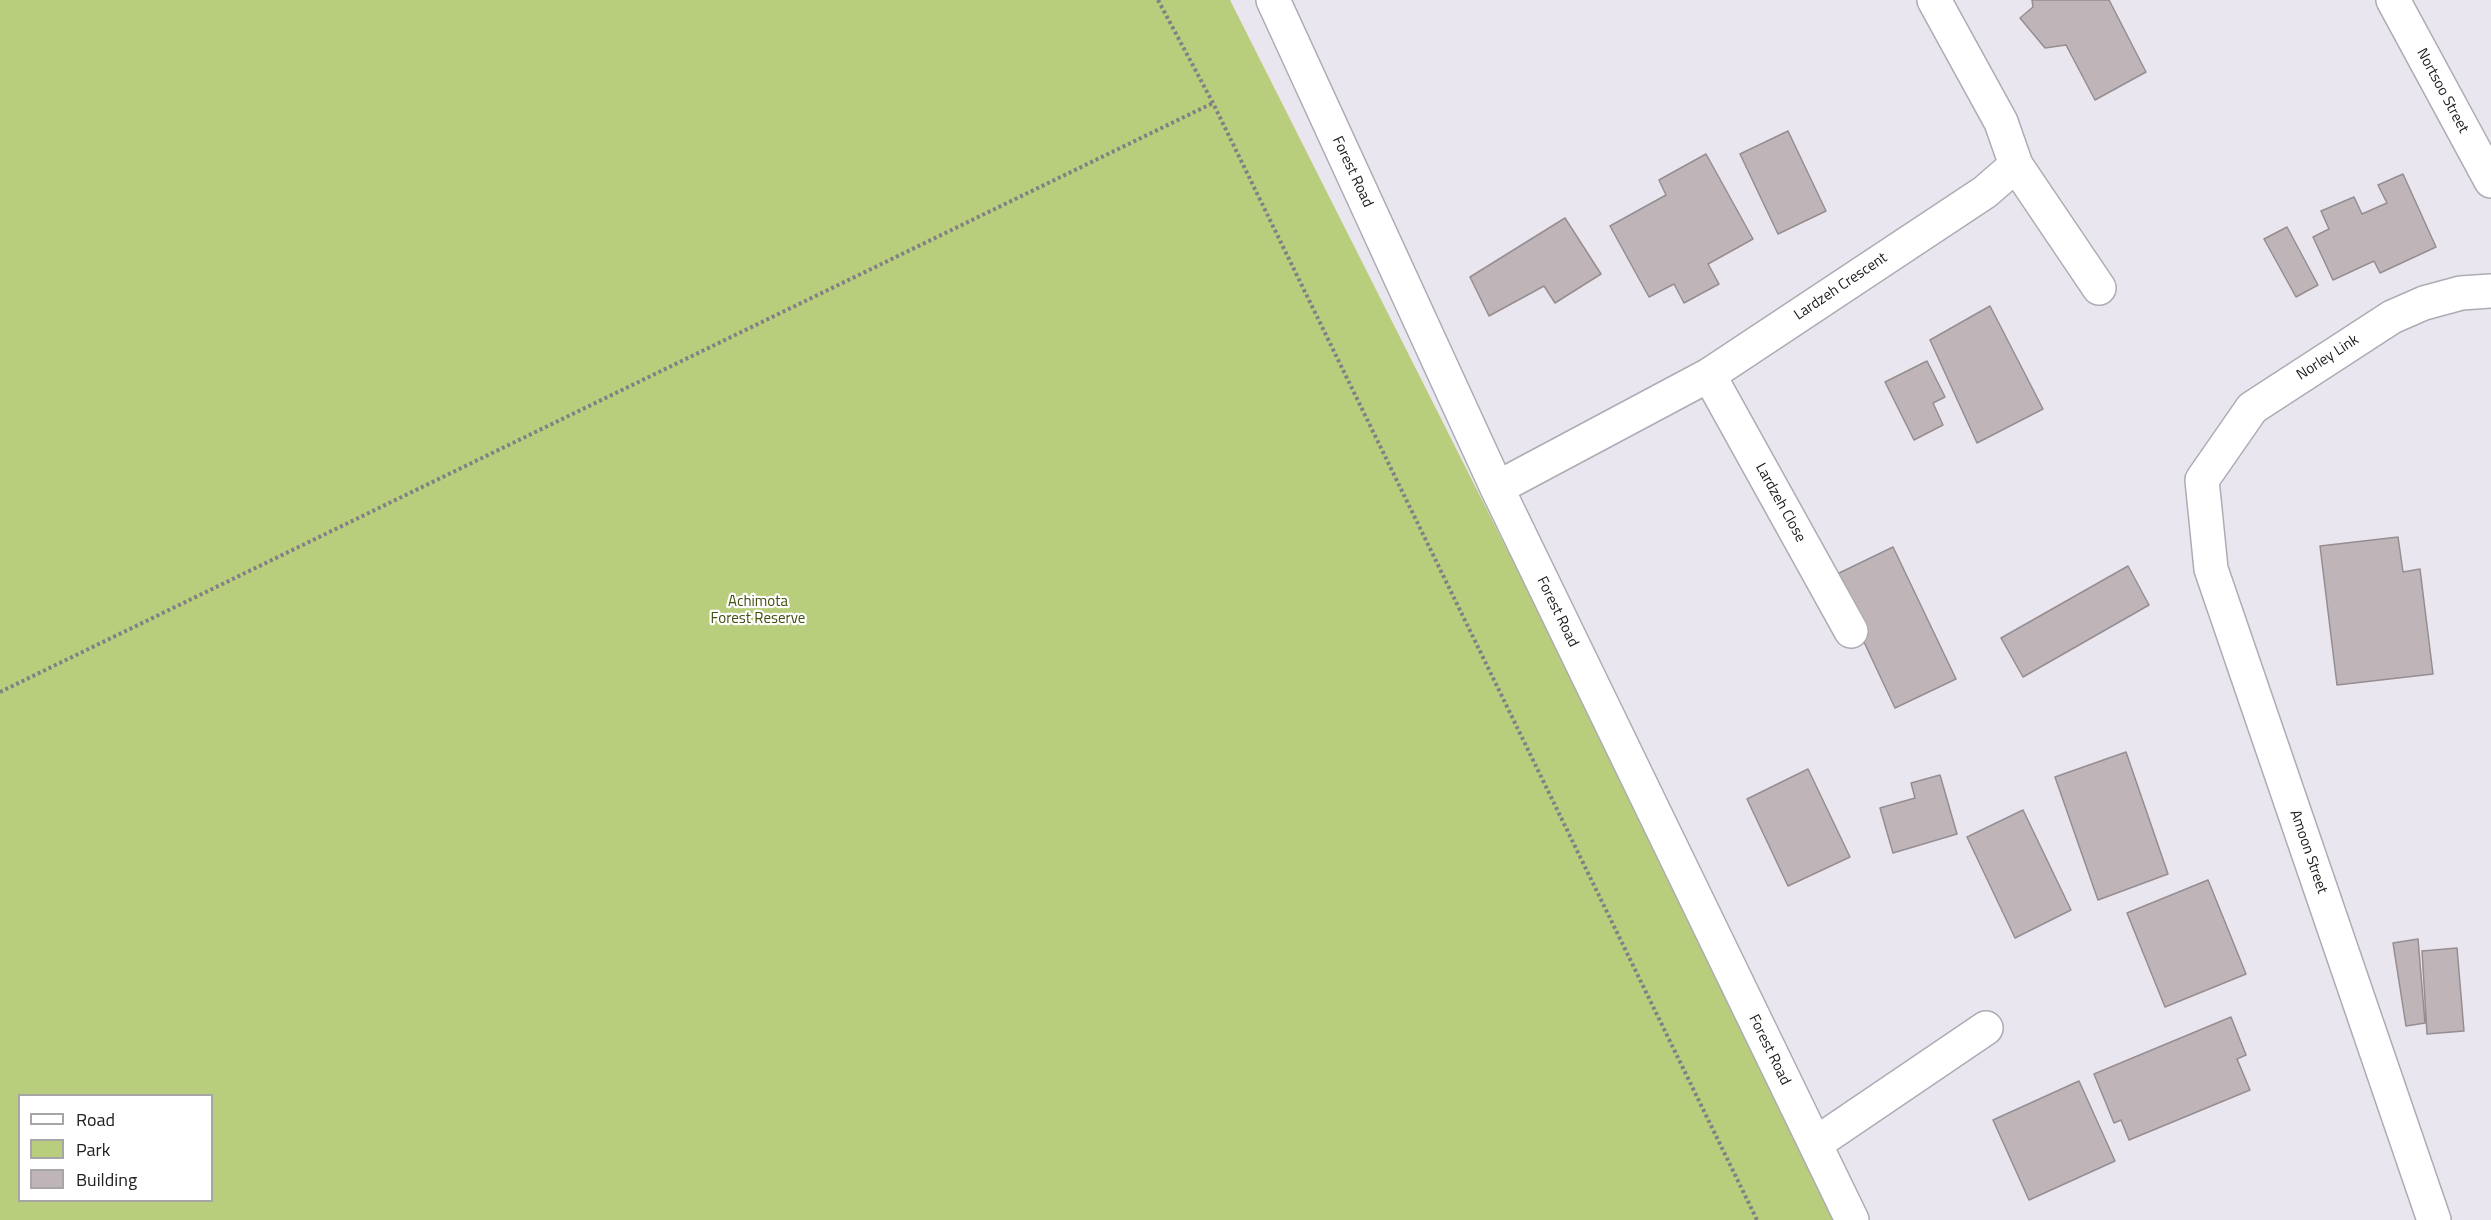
<!DOCTYPE html>
<style>
body{margin:0}
#map{position:relative;width:2491px;height:1220px;overflow:hidden;background:#e9e6f0;font-family:"Titillium Web",sans-serif}
canvas{display:block}
.legend{position:absolute;left:18px;top:1094px;width:195px;height:108px;box-sizing:border-box;background:#fff;border:2px solid #a6a6a7;margin:0;padding:8px 10px;list-style:none;font-size:18px;color:#202023}
.legend li{display:flex;align-items:center;gap:12px;height:30px}
.legend b{width:30px;border:2px solid #a6a6a7}
</style>
<div id="map">
<canvas width="2491" height="1220"></canvas>
<ul class="legend">
<li><b style="height:8px;background:#fff"></b>Road</li>
<li><b style="height:16px;background:#b9ce7c"></b>Park</li>
<li><b style="height:16px;background:#bfb5b8"></b>Building</li>
</ul>
</div>
<script>
const ctx = document.querySelector('canvas').getContext('2d');
ctx.lineJoin = 'round';
function paint(path, color) {
  ctx.fillStyle = color;
  ctx.fill(path, 'evenodd');
}
function poly(rows) {
  const path = new Path2D();
  for (const r of rows) {
    path.moveTo(r[0], r[1]);
    for (let i = 2; i < r.length; i += 2) path.lineTo(r[i], r[i + 1]);
  }
  return path;
}
function trace(path, color, width, dash) {
  ctx.strokeStyle = color;
  ctx.lineWidth = width;
  ctx.lineCap = dash ? 'butt' : 'round';
  ctx.setLineDash(dash || []);
  ctx.stroke(path);
}
function drawText(font, color, halo, rows, align = 'center') {
  ctx.font = font + ' "Titillium Web",sans-serif';
  ctx.lineWidth = 4.5;
  ctx.setLineDash([]);
  ctx.textBaseline = 'middle';
  ctx.strokeStyle = halo;
  ctx.fillStyle = color;
  for (const [text, x, y, turn = 0] of rows) {
    ctx.save();
    ctx.translate(x, y);
    ctx.rotate((+turn || 0) * Math.PI / 180);
    ctx.textAlign = isNaN(turn) ? turn : align;
    if (halo) ctx.strokeText(text, 0, 0);
    ctx.fillText(text, 0, 0);
    ctx.restore();
  }
}
const green = poly([
 [0,0,1230,0,1845,1220,0,1220],
 [20,1096,212,1096,212,1200,20,1200]
]);
const building = poly([
 [2032,0,2109,0,2146,72,2095,100,2066,45,2045,48,2020,18,2033,7,2032,0],
 [1788,131,1826,211,1778,234,1740,154,1788,131],
 [1706,154,1753,239,1708,264,1719,284,1684,303,1674,284,1649,297,1610,226,1666,195,1659,180,1706,154],
 [2403,174,2436,247,2380,273,2374,261,2333,280,2313,237,2329,229,2321,211,2354,197,2362,214,2387,203,2378,185,2403,174],
 [1565,218,1601,274,1555,303,1544,286,1489,316,1470,277,1565,218],
 [2287,227,2318,285,2296,297,2264,239,2287,227],
 [1990,306,2043,409,1977,443,1930,340,1990,306],
 [1927,361,1945,397,1933,403,1943,425,1914,440,1885,382,1927,361],
 [2398,537,2403,572,2420,569,2433,674,2337,685,2320,546,2398,537],
 [1893,547,1956,679,1895,708,1833,576,1893,547],
 [2128,566,2149,605,2023,677,2001,638,2128,566],
 [2126,752,2168,874,2098,900,2055,777,2126,752],
 [1808,769,1850,857,1788,886,1747,799,1808,769],
 [1940,775,1957,834,1893,853,1880,808,1915,798,1911,783,1940,775],
 [2023,810,2071,910,2015,938,1967,837,2023,810],
 [2208,880,2246,974,2165,1007,2127,913,2208,880],
 [2418,939,2425,1023,2406,1026,2393,943,2418,939],
 [2457,948,2464,1031,2427,1034,2422,951,2457,948],
 [2231,1017,2246,1055,2237,1059,2250,1090,2129,1140,2121,1120,2114,1123,2094,1074,2231,1017],
 [2079,1081,2115,1161,2029,1200,1993,1120,2079,1081]
]);
const path = poly([
 [1158,0,1213,103,1757,1220],
 [0,692,1213,103]
]);
const minor = poly([
 [1273,0,1497,488,1852,1220],
 [2393,0,2491,181],
 [2016,165,2099,288],
 [1709,375,1851,631],
 [1497,488,1709,375,1985,192,2016,165,2001,122,1934,0],
 [1815,1144,1986,1028],
 [2434,1220,2211,569,2202,480,2252,408,2392,317,2424,303,2461,293,2491,291]
]);
const streetNames = [
 ["Nortsoo Street",2442,91,62],
 ["Forest Road",1352,172,65],
 ["Lardzeh Crescent",1841,287,-34],
 ["Norley Link",2328,358,-33],
 ["Lardzeh Close",1780,503,61],
 ["Forest Road",1557,612,64],
 ["Amoon Street",2308,852,71],
 ["Forest Road",1769,1050,64]
];
const parkNames = [
 ["Achimota",758,602],
 ["Forest Reserve",758,619]
];
paint(green, '#b9ce7c');
paint(building, '#bfb5b8');
trace(building, '#968d90', 1.5);
trace(minor, '#adabb4', 36);
trace(path, '#828087', 4, [3, 3]);
trace(minor, '#fff', 33);
drawText('15px', '#202023', '#fff', streetNames);
drawText('15px', '#424f10', '#fff', parkNames);
</script>
